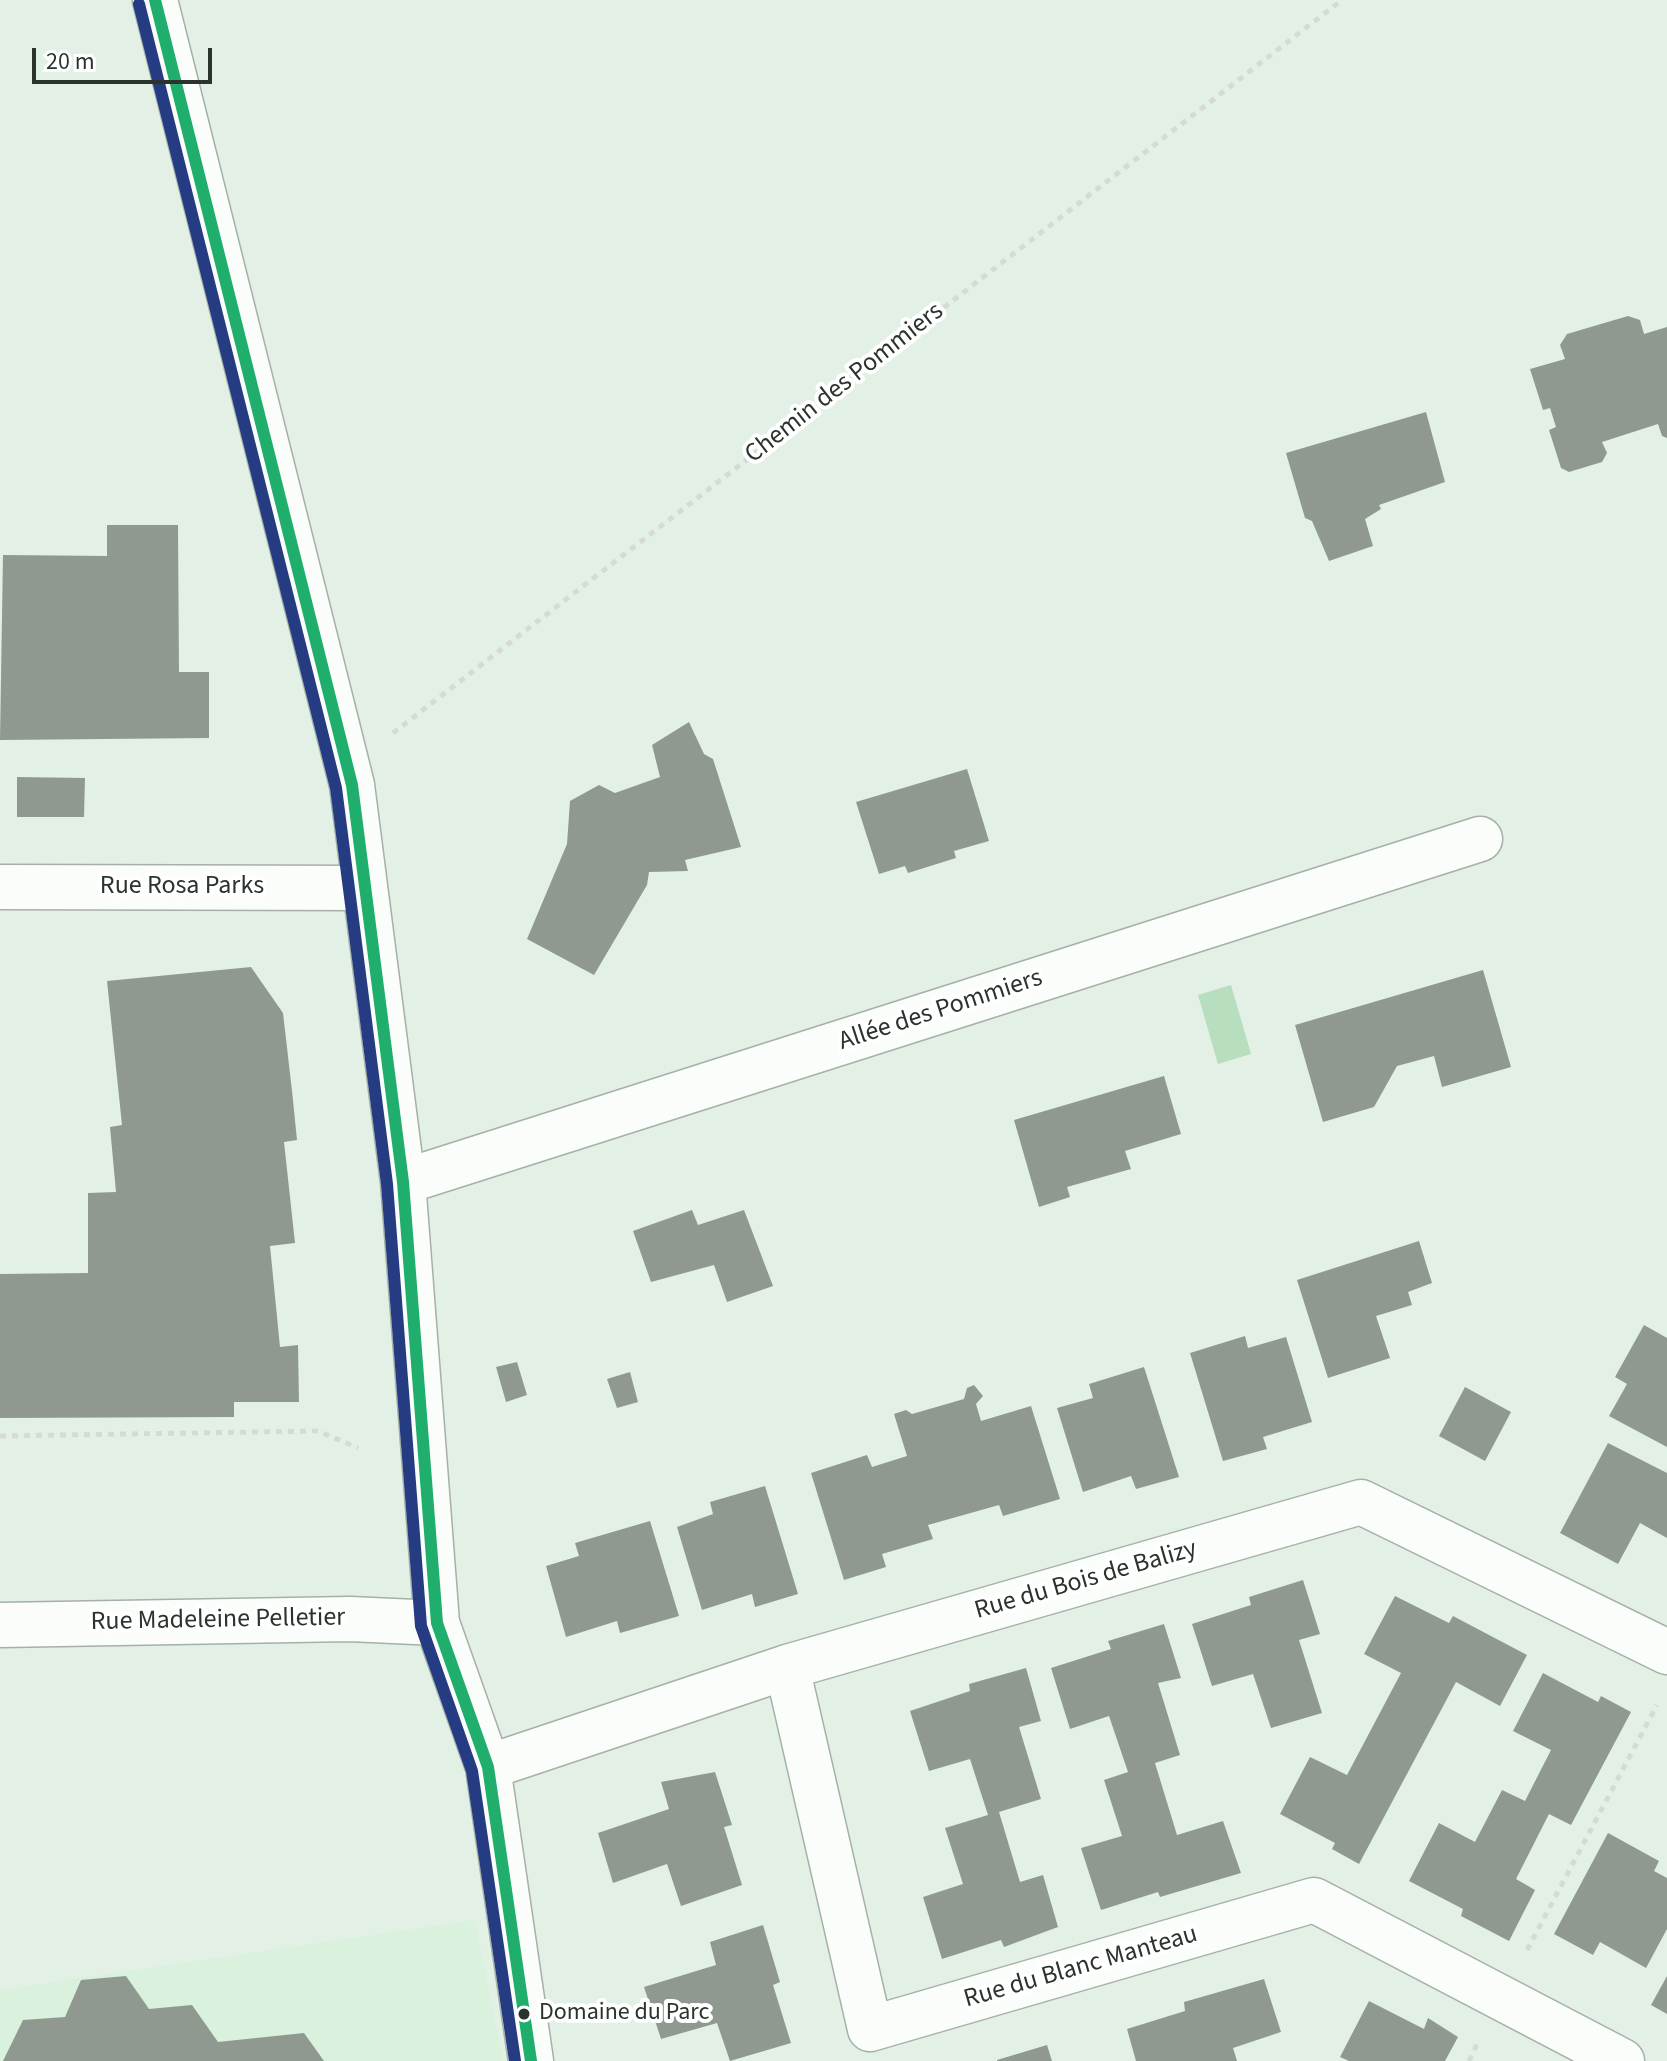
<!DOCTYPE html>
<meta charset="utf-8">
<style>
body{margin:0}
#map{position:relative;width:1667px;height:2061px;overflow:hidden;background:#e3f0e5;font-family:"Source Sans 3",sans-serif}
canvas{display:block}
.scale{position:absolute;left:32px;top:48px;width:180px;height:36px;box-sizing:border-box;border:4px solid #2a342c;border-top:0;padding-left:10px;font-size:24px;line-height:28px;white-space:nowrap;color:#2a342c;-webkit-text-stroke:6px #fff;paint-order:stroke}
</style>
<div id="map">
<canvas width="1667" height="2061"></canvas>
<div class="scale">20 m</div>
</div>
<script>
const ctx = document.querySelector('canvas').getContext('2d');
ctx.lineJoin = 'round';
function paint(path, color) {
  ctx.fillStyle = color;
  ctx.fill(path, 'evenodd');
}
function poly(rows) {
  const path = new Path2D();
  for (const r of rows) {
    path.moveTo(r[0], r[1]);
    for (let i = 2; i < r.length; i += 2) path.lineTo(r[i], r[i + 1]);
  }
  return path;
}
function trace(path, color, width, dash) {
  ctx.strokeStyle = color;
  ctx.lineWidth = width;
  ctx.lineCap = dash ? 'butt' : 'round';
  ctx.setLineDash(dash || []);
  ctx.stroke(path);
}
function drawText(font, color, halo, rows, align = 'center') {
  ctx.font = font + ' "Source Sans 3",sans-serif';
  ctx.lineWidth = 8;
  ctx.setLineDash([]);
  ctx.textBaseline = 'middle';
  ctx.strokeStyle = halo;
  ctx.fillStyle = color;
  for (const [text, x, y, turn = 0] of rows) {
    ctx.save();
    ctx.translate(x, y);
    ctx.rotate((+turn || 0) * Math.PI / 180);
    ctx.textAlign = isNaN(turn) ? turn : align;
    if (halo) ctx.strokeText(text, 0, 0);
    ctx.fillText(text, 0, 0);
    ctx.restore();
  }
}
const built = poly([
 [475,1920,503,2061,0,2061,0,1990]
]);
const water = poly([
 [1231,985,1251,1054,1218,1064,1198,995]
]);
const building = poly([
 [1628,316,1640,320,1644,334,1667,327,1667,438,1662,436,1658,424,1602,442,1607,453,1602,462,1569,472,1561,468,1549,430,1556,427,1550,408,1543,410,1530,369,1565,359,1560,345,1567,334],
 [1426,412,1445,482,1379,505,1381,509,1365,519,1373,546,1329,561,1312,521,1305,518,1286,453],
 [107,525,178,525,179,672,209,672,209,738,0,740,3,555,107,556],
 [689,722,704,754,713,759,741,847,685,860,688,871,649,872,647,885,594,975,527,939,567,844,570,801,599,785,615,793,660,777,652,745],
 [967,769,989,841,954,851,956,858,908,873,905,866,879,874,856,802],
 [17,777,85,778,84,817,17,817],
 [251,967,283,1013,292,1091,297,1140,284,1142,295,1243,270,1246,280,1347,298,1345,299,1402,234,1402,234,1417,0,1418,0,1274,88,1273,88,1193,116,1192,110,1127,122,1125,107,981],
 [1483,970,1511,1067,1442,1087,1434,1056,1397,1066,1374,1107,1323,1122,1295,1025],
 [1164,1076,1181,1134,1125,1151,1131,1169,1067,1187,1070,1197,1039,1207,1014,1120],
 [692,1210,698,1225,744,1210,773,1286,727,1302,714,1265,651,1282,633,1231],
 [1419,1241,1432,1283,1408,1292,1412,1305,1376,1316,1390,1358,1328,1378,1297,1280],
 [1644,1325,1667,1338,1667,1447,1609,1416,1627,1384,1615,1377],
 [1245,1336,1248,1348,1286,1337,1312,1422,1263,1437,1267,1449,1223,1461,1190,1353],
 [517,1362,527,1395,506,1402,496,1367],
 [1144,1367,1179,1477,1136,1489,1131,1476,1083,1492,1057,1408,1093,1398,1089,1384],
 [630,1372,638,1402,617,1408,607,1379],
 [974,1385,983,1396,976,1404,981,1421,1031,1406,1060,1499,1003,1516,999,1505,928,1525,933,1539,882,1554,886,1567,844,1580,811,1473,867,1455,872,1467,907,1456,894,1414,906,1410,912,1414,964,1399,967,1388],
 [1465,1387,1511,1412,1485,1461,1439,1436],
 [1608,1443,1667,1473,1667,1538,1640,1523,1618,1564,1560,1533],
 [765,1486,798,1594,755,1607,752,1594,702,1610,677,1527,713,1514,710,1502],
 [650,1521,679,1616,620,1633,617,1621,566,1637,546,1566,579,1556,575,1543],
 [1303,1580,1320,1634,1299,1640,1322,1713,1271,1728,1253,1674,1212,1686,1192,1624,1251,1605,1249,1597],
 [1395,1596,1449,1623,1453,1616,1527,1655,1500,1706,1456,1682,1359,1864,1332,1849,1335,1843,1280,1814,1310,1757,1347,1775,1401,1673,1364,1654],
 [1164,1624,1181,1678,1158,1683,1180,1755,1155,1763,1177,1835,1223,1821,1241,1873,1160,1897,1158,1892,1101,1910,1081,1848,1122,1836,1104,1780,1128,1772,1109,1716,1070,1729,1051,1668,1111,1649,1108,1641],
 [1026,1668,1041,1721,1019,1727,1041,1799,999,1812,1020,1882,1043,1875,1058,1927,1004,1947,1001,1940,942,1959,923,1897,963,1884,945,1828,988,1815,970,1759,929,1771,910,1711,970,1691,969,1684],
 [1543,1673,1598,1702,1601,1696,1631,1712,1571,1825,1549,1814,1516,1879,1535,1890,1509,1941,1461,1916,1463,1909,1409,1881,1439,1823,1475,1842,1502,1790,1525,1801,1551,1750,1513,1731],
 [715,1772,732,1825,724,1827,742,1885,681,1906,667,1864,613,1883,598,1833,669,1809,661,1782],
 [1608,1833,1659,1861,1654,1871,1667,1878,1667,1929,1646,1968,1600,1942,1593,1955,1554,1934],
 [763,1925,780,1982,773,1985,791,2043,730,2061,717,2023,661,2039,644,1987,716,1965,710,1942],
 [126,1976,149,2009,192,2005,218,2042,304,2033,324,2061,3,2061,23,2020,65,2017,81,1980],
 [1667,1976,1667,2014,1651,2005],
 [1264,1979,1281,2032,1233,2048,1237,2061,1136,2061,1127,2029,1185,2011,1184,2002],
 [1369,2001,1424,2029,1428,2018,1458,2037,1445,2061,1349,2061,1340,2057],
 [1047,2045,1052,2061,997,2061,997,2060]
]);
const path = poly([
 [393,733,1342,0],
 [0,1436,318,1431,358,1448],
 [1527,1950,1657,1705],
 [1469,2061,1477,2044]
]);
const minor = poly([
 [155,0,352,785,403,1182,437,1623,488,1767,531,2061],
 [0,887,364,888],
 [403,1182,1480,839],
 [0,1625,350,1619,437,1623],
 [787,1667,870,2029,1314,1900,1622,2061],
 [488,1767,787,1667,1361,1502,1667,1652]
]);
const bus1 = poly([
 [155,0,352,785,403,1182,437,1623,488,1767,531,2061]
]);
const bus2 = poly([
 [139,4,336,788,387,1184,421,1626,472,1771,515,2061]
]);
const markers = [
 [524,2014,7,"#2a342c"]
];
const busNames = [
 ["Domaine du Parc",539,2014]
];
const streetNames = [
 ["Chemin des Pommiers",845,384,-38],
 ["Rue Rosa Parks",182,887],
 ["Allée des Pommiers",941,1011,-18],
 ["Rue du Bois de Balizy",1086,1581,-16],
 ["Rue Madeleine Pelletier",218,1621,-1],
 ["Rue du Blanc Manteau",1081,1968,-16]
];
paint(built, '#d9f1dd');
paint(water, '#b7debe');
paint(building, '#8f9990');
trace(minor, '#a5b0a7', 47);
trace(path, '#d5dad7', 5, [6, 6]);
trace(minor, '#fbfdfb', 44);
trace(bus1, '#20ae6d', 12);
trace(bus2, '#253b82', 12);
for (const [x, y, r, color] of markers) {
  const dot = new Path2D();
  dot.arc(x, y, r, 0, 2 * Math.PI);
  ctx.fillStyle = color;
  ctx.fill(dot);
  trace(dot, '#fff', 3);
}
drawText('24px', '#2a342c', '#fff', busNames, 'left');
drawText('26px', '#2a342c', '#fff', streetNames);
</script>
